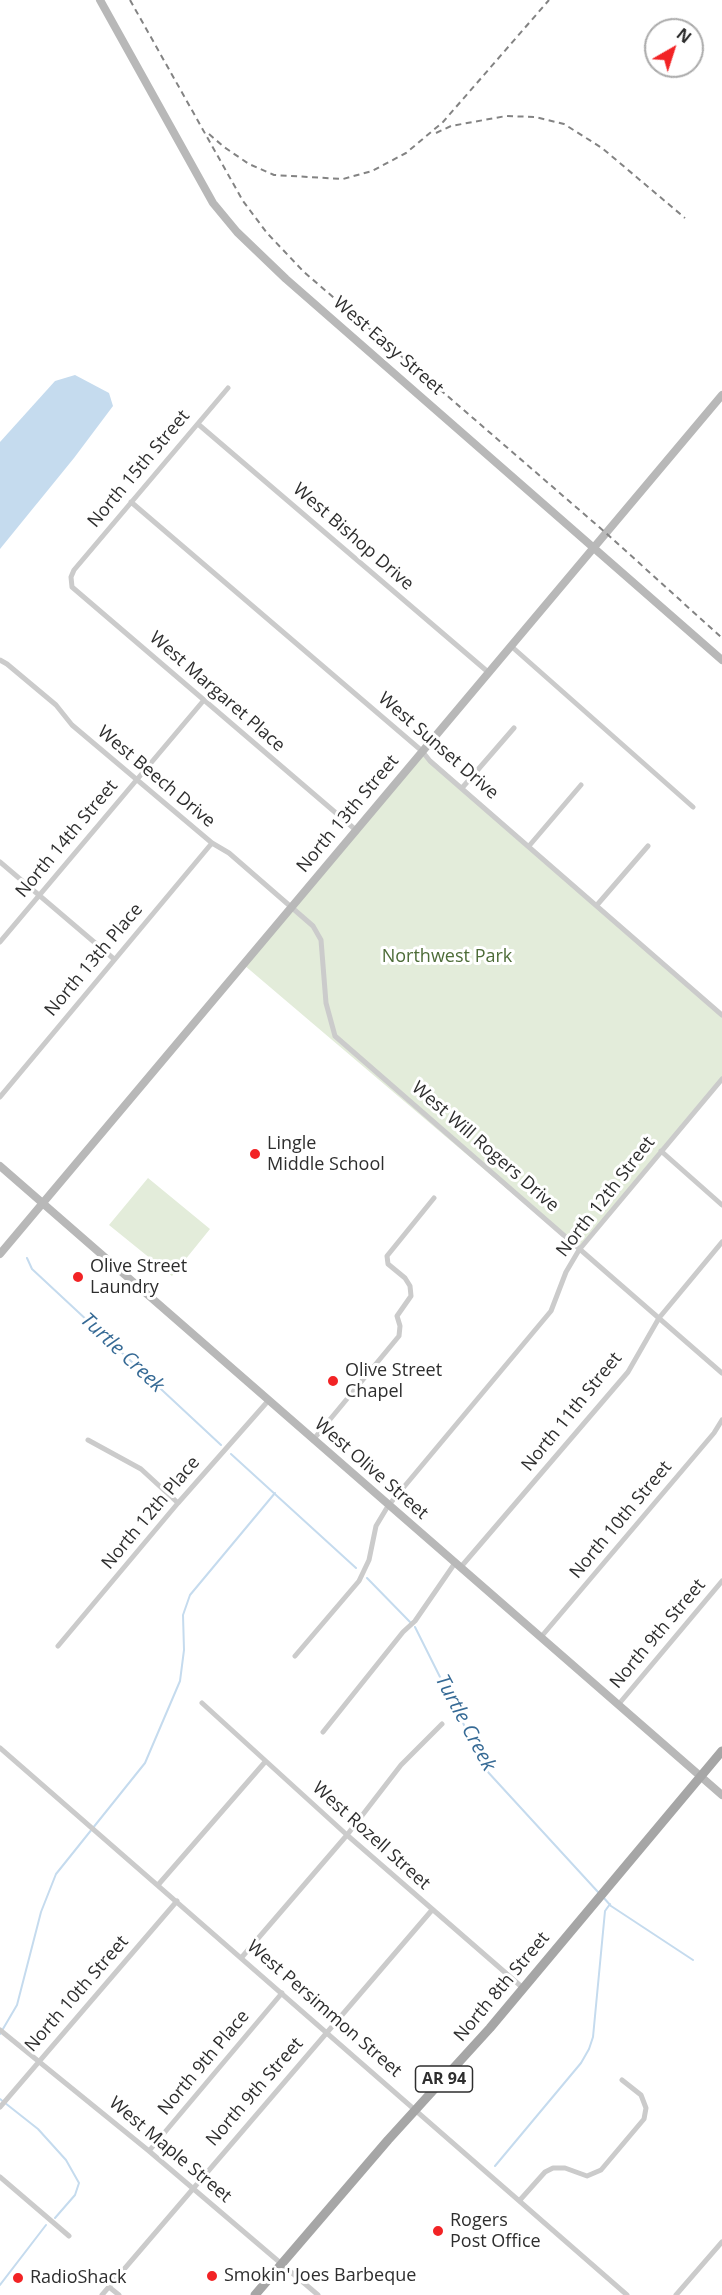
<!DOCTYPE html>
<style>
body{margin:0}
#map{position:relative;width:722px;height:2295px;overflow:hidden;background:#fff;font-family:"Open Sans",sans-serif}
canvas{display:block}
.north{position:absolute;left:644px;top:18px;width:60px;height:60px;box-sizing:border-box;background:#fff;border:2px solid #ababab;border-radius:50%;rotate:39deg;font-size:16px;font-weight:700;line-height:24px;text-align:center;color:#2e2e2e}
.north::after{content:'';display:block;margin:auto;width:21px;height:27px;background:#f22325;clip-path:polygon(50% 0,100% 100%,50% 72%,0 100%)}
</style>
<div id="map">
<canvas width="722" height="2295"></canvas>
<div class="north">N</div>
</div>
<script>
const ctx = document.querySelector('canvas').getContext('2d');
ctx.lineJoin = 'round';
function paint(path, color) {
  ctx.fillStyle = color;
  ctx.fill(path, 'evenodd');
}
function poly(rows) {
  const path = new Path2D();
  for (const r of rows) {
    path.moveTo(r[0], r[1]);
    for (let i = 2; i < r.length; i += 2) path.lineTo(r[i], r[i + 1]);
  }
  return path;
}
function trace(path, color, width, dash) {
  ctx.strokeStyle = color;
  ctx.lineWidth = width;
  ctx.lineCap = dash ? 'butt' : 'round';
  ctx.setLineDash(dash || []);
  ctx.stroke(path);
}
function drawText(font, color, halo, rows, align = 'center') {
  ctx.font = font + ' "Open Sans",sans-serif';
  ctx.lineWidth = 6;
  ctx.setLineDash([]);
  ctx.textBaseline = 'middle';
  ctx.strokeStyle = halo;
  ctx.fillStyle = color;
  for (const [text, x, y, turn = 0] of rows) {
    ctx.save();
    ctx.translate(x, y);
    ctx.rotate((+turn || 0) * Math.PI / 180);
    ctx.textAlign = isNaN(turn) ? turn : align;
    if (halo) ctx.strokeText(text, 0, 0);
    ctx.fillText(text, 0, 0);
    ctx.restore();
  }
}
const green = poly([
 [422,751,722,1014,722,1079,579,1250,244,965],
 [148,1178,210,1229,172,1276,109,1225]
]);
const water = poly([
 [75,375,109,393,113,406,74,458,0,549,0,442,55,381]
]);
const stream = poly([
 [27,1258,32,1269,221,1445],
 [231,1454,356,1568],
 [367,1578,410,1622],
 [415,1627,487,1771,598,1892],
 [603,1897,611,1906,693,1960],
 [0,2034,17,2005,41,1912,56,1874,145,1763,180,1681,184,1650,183,1615,190,1595,275,1493],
 [0,2099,38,2129,66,2160,79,2183,75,2195,55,2218],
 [495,2166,581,2063,589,2049,593,2037,605,1911,610,1904],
 [0,2285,46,2225]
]);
const street = poly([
 [228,388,74,570,71,577,72,587,357,831],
 [198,424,488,672],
 [131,502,422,751,430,761,722,1015],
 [511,646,693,807],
 [0,660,7,664,56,705,72,725,212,843,229,853,313,926,321,940,326,1003,335,1036,722,1373],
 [462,788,514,728],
 [529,846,581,785],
 [0,862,114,959],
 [597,905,648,846],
 [0,942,204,700],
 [0,1097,212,843],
 [661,1151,722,1205],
 [88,1440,141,1469,178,1503],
 [313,1440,399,1336,400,1326,397,1316,411,1296,410,1286,405,1278,388,1264,387,1256,434,1198],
 [460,1568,628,1372,659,1318,722,1242],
 [541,1637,714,1433,722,1420],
 [58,1646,178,1503,268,1401],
 [295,1656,359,1581,369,1560,376,1526,388,1506,551,1311,566,1272,579,1250,722,1079],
 [202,1703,347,1835,523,1988],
 [618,1705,722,1581],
 [323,1732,403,1632,415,1621,455,1563],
 [0,1748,627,2295],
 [158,1885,265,1762],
 [242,1957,347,1835,401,1765,442,1724],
 [0,2030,149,2151,318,2295],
 [0,2107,177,1901],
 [149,2151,282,1993],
 [0,2177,69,2236],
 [520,2200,545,2172,553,2168,565,2168,587,2176,601,2170,644,2119,646,2108,641,2095,622,2080],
 [109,2287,119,2295],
 [102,2295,432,1910],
 [676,2295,722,2242]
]);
const secondary = poly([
 [100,0,213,203,237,232,286,279,722,660],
 [0,1166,722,1795],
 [0,1254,722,395]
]);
const primary = poly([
 [255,2295,388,2140,490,2028,722,1751]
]);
const rail = poly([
 [130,0,243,201,267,233,304,272,606,533,722,638],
 [436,133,451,126,506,116,535,117,564,124,602,148,685,218],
 [209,134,224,147,249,164,274,175,343,179,372,171,406,153,443,122,549,0]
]);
const markers = [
 [255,1154,6,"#f22325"],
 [78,1277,6,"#f22325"],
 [333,1381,6,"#f22325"],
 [438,2231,6,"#f22325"],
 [212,2276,6,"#f22325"],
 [18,2278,6,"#f22325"]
];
const shields = [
 [444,2079,57]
];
const shieldNames = [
 ["AR 94",444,2079]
];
const streetNames = [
 ["West Easy Street",388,346,41],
 ["North 15th Street",139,469,-50],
 ["West Bishop Drive",353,537,41],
 ["West Margaret Place",217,692,41],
 ["West Sunset Drive",438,746,41],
 ["West Beech Drive",156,777,40],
 ["North 13th Street",348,814,-50],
 ["North 14th Street",67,839,-50],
 ["North 13th Place",94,960,-50],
 ["West Will Rogers Drive",485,1147,41],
 ["North 12th Street",606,1197,-52],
 ["North 11th Street",572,1412,-51],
 ["West Olive Street",371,1469,41],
 ["North 12th Place",151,1513,-50],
 ["North 10th Street",621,1520,-50],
 ["North 9th Street",658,1634,-50],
 ["West Rozell Street",371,1836,42],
 ["North 8th Street",502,1987,-50],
 ["North 10th Street",77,1994,-49],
 ["West Persimmon Street",324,2009,41],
 ["North 9th Place",204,2063,-50],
 ["North 9th Street",255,2092,-49],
 ["West Maple Street",170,2150,40]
];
const parkNames = [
 ["Northwest Park",447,957]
];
const poiNames = [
 ["Lingle",267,1144],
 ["Middle School",267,1165],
 ["Olive Street",90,1267],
 ["Laundry",90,1288],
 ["Olive Street",345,1371],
 ["Chapel",345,1392],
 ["Rogers",450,2221],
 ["Post Office",450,2242],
 ["Smokin' Joes Barbeque",224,2276],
 ["RadioShack",30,2278]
];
const waterNames = [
 ["Turtle Creek",122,1353,43],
 ["Turtle Creek",465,1723,62]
];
paint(green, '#e3ecda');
paint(water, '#c5dbee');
trace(stream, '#c5dbee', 2);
trace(street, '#cbcbcb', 5);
trace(secondary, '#b8b8b8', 8);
trace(primary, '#a6a6a6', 9);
trace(rail, '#838383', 2, [6, 4.5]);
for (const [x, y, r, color] of markers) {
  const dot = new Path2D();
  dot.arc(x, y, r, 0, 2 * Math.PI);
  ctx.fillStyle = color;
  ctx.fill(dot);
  trace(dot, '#fff', 2);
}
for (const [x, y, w] of shields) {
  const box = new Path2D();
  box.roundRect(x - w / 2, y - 13, w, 26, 4.5);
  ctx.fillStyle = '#fff';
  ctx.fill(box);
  trace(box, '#2e2e2e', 1.5);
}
drawText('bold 16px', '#2e2e2e', null, shieldNames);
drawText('18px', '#2e2e2e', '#fff', streetNames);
drawText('18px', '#4d6c38', '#fff', parkNames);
drawText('18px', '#2e2e2e', '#fff', poiNames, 'left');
drawText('italic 20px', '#366a95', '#fff', waterNames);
</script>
